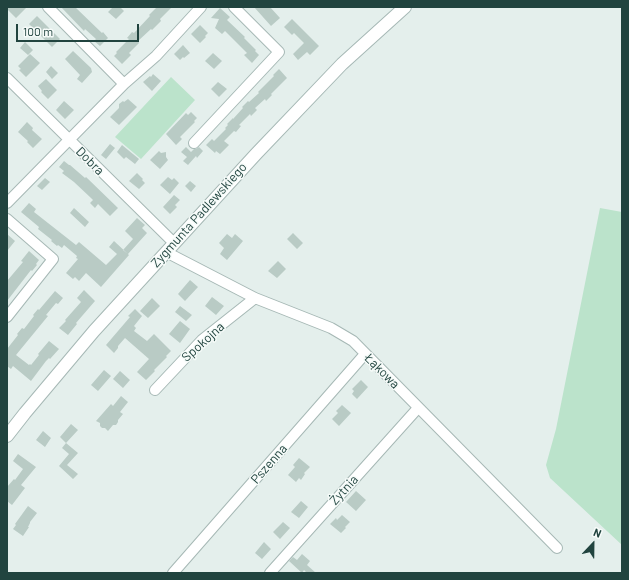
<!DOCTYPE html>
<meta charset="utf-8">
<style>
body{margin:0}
#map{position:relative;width:629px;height:580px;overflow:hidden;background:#e4efec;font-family:Barlow,sans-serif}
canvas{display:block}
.frame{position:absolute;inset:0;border:8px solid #21443f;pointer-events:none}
.north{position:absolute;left:573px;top:524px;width:40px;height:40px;-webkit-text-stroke:3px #f6fbf9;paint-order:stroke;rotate:22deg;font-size:11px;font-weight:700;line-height:16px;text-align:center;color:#21443f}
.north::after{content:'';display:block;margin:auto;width:14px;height:18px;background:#21443f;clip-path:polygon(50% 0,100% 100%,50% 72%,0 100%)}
.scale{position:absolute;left:16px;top:24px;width:123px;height:18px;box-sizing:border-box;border:2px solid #21443f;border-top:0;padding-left:5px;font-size:12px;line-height:14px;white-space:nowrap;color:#21443f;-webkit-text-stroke:3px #f6fbf9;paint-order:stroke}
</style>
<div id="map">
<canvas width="629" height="580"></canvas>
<div class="frame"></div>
<div class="north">N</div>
<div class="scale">100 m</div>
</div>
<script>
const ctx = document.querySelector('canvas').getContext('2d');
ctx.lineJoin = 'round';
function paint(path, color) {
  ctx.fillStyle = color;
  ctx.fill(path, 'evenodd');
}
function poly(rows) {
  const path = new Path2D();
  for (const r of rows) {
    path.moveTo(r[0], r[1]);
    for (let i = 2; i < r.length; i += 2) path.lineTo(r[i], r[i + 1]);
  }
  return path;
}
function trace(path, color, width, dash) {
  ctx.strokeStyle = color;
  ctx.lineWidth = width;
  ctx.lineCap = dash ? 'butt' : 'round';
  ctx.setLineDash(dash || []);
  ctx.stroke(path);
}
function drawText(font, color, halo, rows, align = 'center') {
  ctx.font = font + ' Barlow,sans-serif';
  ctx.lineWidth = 3;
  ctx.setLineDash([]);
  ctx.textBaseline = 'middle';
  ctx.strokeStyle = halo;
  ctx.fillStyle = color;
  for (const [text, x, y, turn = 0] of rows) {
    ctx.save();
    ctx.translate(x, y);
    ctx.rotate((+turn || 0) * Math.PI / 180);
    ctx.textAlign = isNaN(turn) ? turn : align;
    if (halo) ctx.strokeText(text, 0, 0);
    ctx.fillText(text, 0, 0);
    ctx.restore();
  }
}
const green = poly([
 [171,77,195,100,141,159,115,137],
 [600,208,622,212,622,545,550,478,546,465,556,429]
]);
const building = poly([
 [7,7,27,7,16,18,7,9],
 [61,7,75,7,102,33,103,32,108,38,100,46,94,41,96,39,85,29,84,31],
 [113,7,120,7,124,11,116,19,108,12],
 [157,7,172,7,160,19,161,21,152,30,151,29,138,41,139,43,129,53,131,55,122,64,114,56,117,53,116,52,129,39,127,38,132,32,134,33,150,16,149,15],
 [254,7,270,7,280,18,271,26],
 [220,8,230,17,227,20,245,37,244,38,256,50,255,51,259,55,252,63,244,55,247,53,225,31,222,34,215,28,219,19,211,18],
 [37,16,60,39,52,47,29,24],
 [292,19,319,46,310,55,307,52,298,60,293,54,304,43,294,33,292,35,284,27],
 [200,25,208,33,205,36,206,37,200,43,191,34],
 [25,42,33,50,28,55,20,48],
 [183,45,190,53,184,58,183,57,180,60,174,54],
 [73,51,91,68,92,72,82,83,77,79,80,75,65,59],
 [213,53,222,61,214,69,205,61],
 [30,54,40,63,26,77,19,70,21,69,18,66],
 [51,66,58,73,52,79,46,72],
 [279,69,287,78,271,94,272,95,266,101,265,99,255,108,257,110,251,116,250,114,239,125,241,126,236,132,234,131,224,141,229,145,220,154,216,151,215,153,206,145,212,139,214,141,226,129,225,128,228,125,227,124,233,118,233,119,243,108,242,107,248,101,249,102,259,93,258,92,274,76,273,75],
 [153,74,161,81,152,91,143,82,150,76,151,77],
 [46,79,57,90,48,99,41,92,42,91,38,86],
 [218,82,227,89,219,97,211,89],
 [128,99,137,107,119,125,110,117,119,108,119,104,123,101,124,102],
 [64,101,74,110,65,119,56,110],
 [191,112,197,118,194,121,195,122,180,137,182,139,176,145,166,134,186,113,188,115],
 [27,122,33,128,32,130,42,139,33,148,27,142,28,141,18,132],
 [110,144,115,148,106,159,101,155],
 [122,145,139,159,135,164,126,157,124,159,117,152],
 [186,147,191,152,194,149,196,149,199,147,203,151,197,158,196,156,188,165,183,161,187,157,181,152],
 [159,151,161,153,166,152,166,157,168,160,160,169,150,160],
 [64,161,69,165,70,165,85,178,86,177,118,208,110,216,98,204,95,208,90,203,93,200,91,198,74,182,62,173,64,171,59,167],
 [137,173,143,179,142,180,145,183,139,189,129,181],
 [168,177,172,180,174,178,179,183,170,194,160,185],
 [45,178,50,182,42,190,37,186],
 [190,181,196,186,191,192,185,186],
 [174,195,180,200,175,205,177,207,170,214,163,207],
 [29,203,36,209,34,212,76,245,79,242,106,265,117,254,109,247,114,241,129,255,101,287,86,273,79,281,75,277,73,279,66,273,78,259,76,258,77,256,64,245,62,248,58,245,57,246,51,241,52,240,38,229,39,227,21,212],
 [74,208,89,222,85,227,70,213],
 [137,218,145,225,142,228,147,233,128,254,123,250,133,239,125,231],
 [293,233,303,243,297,249,287,239],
 [7,234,15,241,7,251],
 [227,234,232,238,235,234,243,241,227,260,220,254,224,248,219,243],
 [29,251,39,260,36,264,37,265,32,271,31,270,7,301,7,281,23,262,21,261],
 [278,261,286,269,277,278,268,271],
 [190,280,198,287,185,301,178,294],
 [84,290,95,301,76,323,77,324,68,335,59,328,66,321,65,320,81,302,77,298],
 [55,291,63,298,58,304,56,303,46,315,48,316,16,355,29,365,30,364,31,365,39,355,38,354,49,341,59,349,50,359,49,358,46,361,31,381,13,366,11,369,7,366,7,349,18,335,17,334,22,328,24,329,34,316,33,315,38,309,39,310],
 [212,297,224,306,216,315,205,306],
 [152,298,160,306,148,318,140,311],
 [180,306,192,315,186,321,175,312],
 [135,309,142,316,134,326,136,328,134,331,147,341,154,334,171,351,166,356,167,357,154,370,155,371,146,380,137,372,149,359,125,338,118,346,118,348,114,353,106,345,130,317,128,316],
 [180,321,190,329,180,343,169,334],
 [104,370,111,376,98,391,91,385],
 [120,371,130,380,123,388,113,379],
 [361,380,368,387,357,399,352,394,354,391,352,389],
 [121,396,128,402,120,412,123,414,118,420,118,422,116,425,113,425,108,431,105,428,102,428,100,426,100,423,96,421,111,404,113,406],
 [342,405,351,413,339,426,332,419,338,413,336,411],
 [71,424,78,430,66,443,60,437],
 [43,431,51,438,45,447,36,440],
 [66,443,78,453,67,465,78,474,73,479,59,466,69,454,62,448],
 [18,454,36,467,21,485,25,488,12,505,7,501,7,487,14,479,15,480,23,469,13,461],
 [299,458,310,467,304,473,305,474,301,480,299,478,296,482,288,475,295,467,293,465],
 [356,491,366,500,356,511,346,502],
 [301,501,308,507,299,518,291,512],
 [28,506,37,513,30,522,30,523,28,527,29,527,23,536,13,529,16,525,15,524],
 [342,515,350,522,345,527,346,528,341,533,330,524,336,518,337,520],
 [283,522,290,528,280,539,273,532],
 [264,542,271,549,262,559,255,553],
 [302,554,310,561,307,565,316,573,307,573,304,570,302,573,289,561,293,557,297,560]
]);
const minor = poly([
 [48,7,124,84],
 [7,78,174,243],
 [194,143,279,52,234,7],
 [7,203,124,84,156,56,201,7],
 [7,219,53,259,7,317],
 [166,252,255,298,331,328,353,341,557,548],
 [155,390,202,340,255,298],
 [173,573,365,354],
 [270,573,418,408]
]);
const tertiary = poly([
 [7,436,25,413,94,331,256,154,342,64,405,7]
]);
const streetNames = [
 ["Dobra",90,161,45],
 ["Zygmunta Padlewskiego",199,215,-48],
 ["Spokojna",203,342,-42],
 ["Łąkowa",382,371,45],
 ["Pszenna",269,464,-49],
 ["Żytnia",344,490,-48]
];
paint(green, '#bbe3cb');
paint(building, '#b9cbc5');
trace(minor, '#a6b8b5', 12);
trace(tertiary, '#a6b8b5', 14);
trace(minor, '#fff', 10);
trace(tertiary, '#fff', 12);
drawText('13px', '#21443f', '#f6fbf9', streetNames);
</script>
